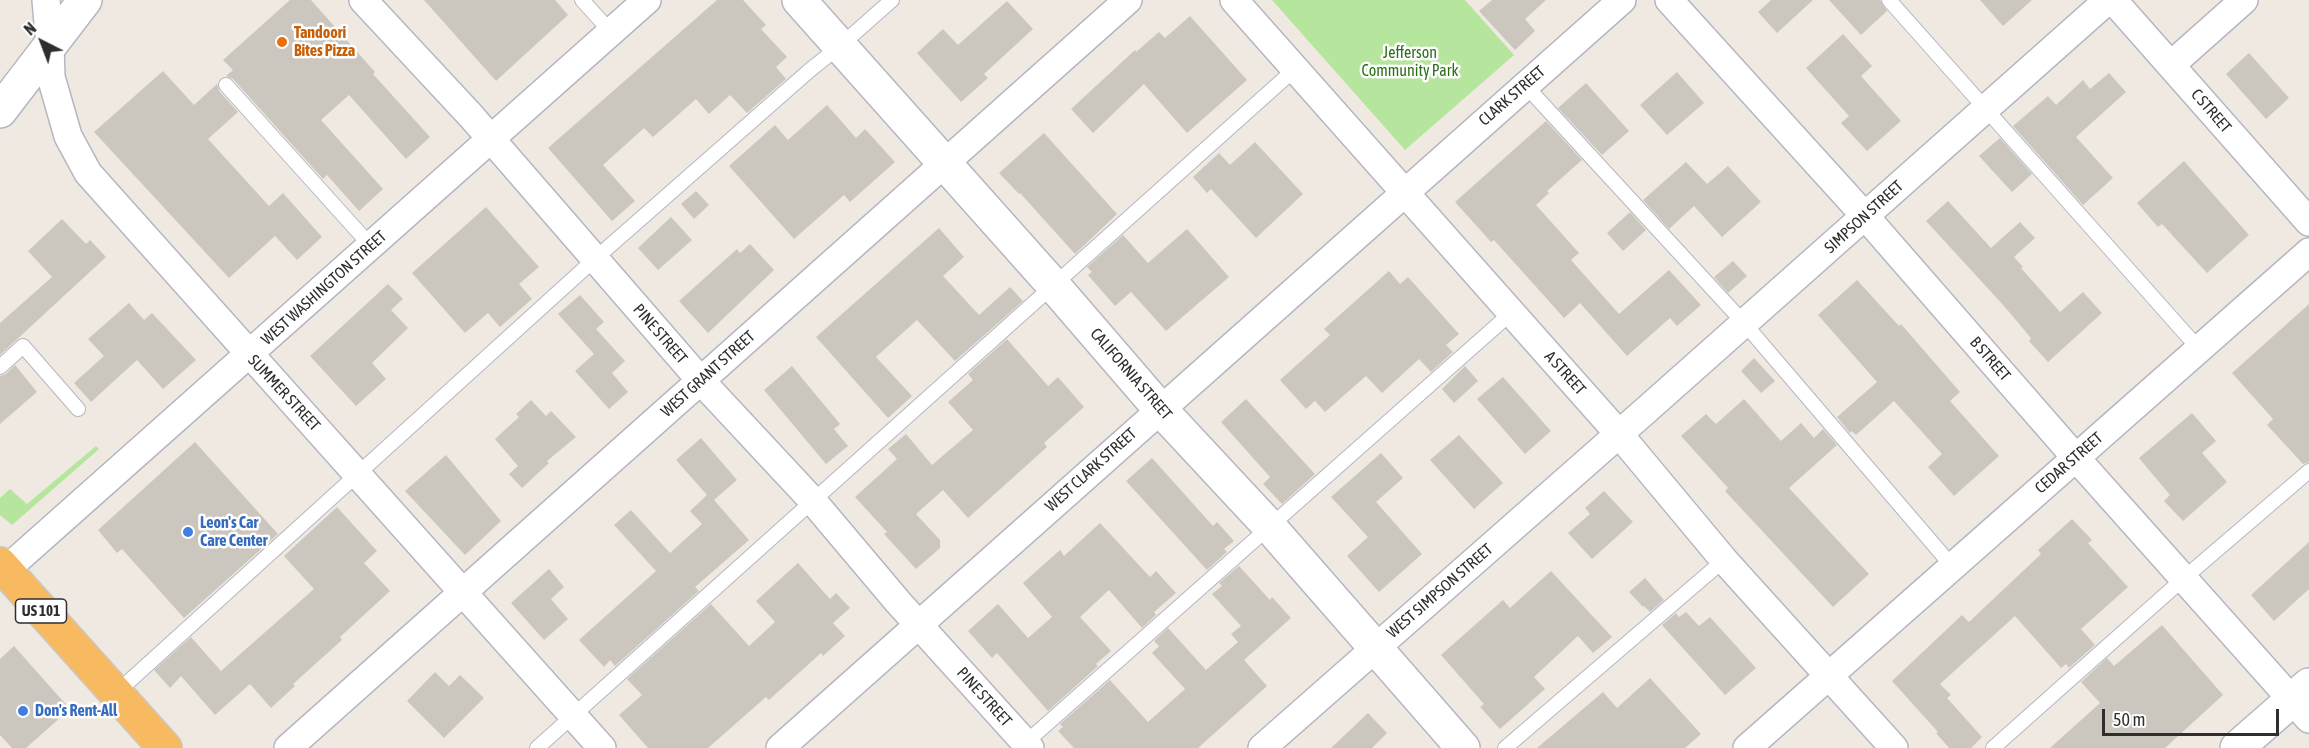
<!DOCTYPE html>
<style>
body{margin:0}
#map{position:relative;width:2309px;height:748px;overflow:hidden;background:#efe9e1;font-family:"Asap Condensed",sans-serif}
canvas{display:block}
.north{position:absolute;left:12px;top:12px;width:60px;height:60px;-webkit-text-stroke:4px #fff;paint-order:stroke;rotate:318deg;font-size:16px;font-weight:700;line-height:24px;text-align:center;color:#2e2e2e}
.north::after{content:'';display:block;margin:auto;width:21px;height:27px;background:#2e2e2e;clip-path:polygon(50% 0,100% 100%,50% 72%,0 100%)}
.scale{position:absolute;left:2102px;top:709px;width:177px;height:27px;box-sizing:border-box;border:3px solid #2e2e2e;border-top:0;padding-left:8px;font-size:18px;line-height:21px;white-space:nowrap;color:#2e2e2e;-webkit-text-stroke:4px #fff;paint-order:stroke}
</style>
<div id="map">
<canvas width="2309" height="748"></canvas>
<div class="north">N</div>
<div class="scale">50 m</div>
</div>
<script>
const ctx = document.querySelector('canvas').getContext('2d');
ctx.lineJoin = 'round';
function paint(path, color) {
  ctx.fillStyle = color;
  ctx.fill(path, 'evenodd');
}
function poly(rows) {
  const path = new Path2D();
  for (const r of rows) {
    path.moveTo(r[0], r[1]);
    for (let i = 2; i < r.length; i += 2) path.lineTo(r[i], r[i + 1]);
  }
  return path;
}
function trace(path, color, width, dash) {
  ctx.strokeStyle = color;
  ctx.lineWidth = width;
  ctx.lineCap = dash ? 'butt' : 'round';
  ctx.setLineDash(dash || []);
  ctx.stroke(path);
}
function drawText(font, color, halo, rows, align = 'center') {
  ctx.font = font + ' "Asap Condensed",sans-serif';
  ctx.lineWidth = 5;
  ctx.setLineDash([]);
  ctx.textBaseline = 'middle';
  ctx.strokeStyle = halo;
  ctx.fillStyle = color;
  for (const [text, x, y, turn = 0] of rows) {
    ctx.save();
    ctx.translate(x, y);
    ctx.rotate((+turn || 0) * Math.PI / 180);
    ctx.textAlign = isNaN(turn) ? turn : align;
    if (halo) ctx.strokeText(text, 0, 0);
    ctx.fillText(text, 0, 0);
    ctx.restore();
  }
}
const green = poly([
 [1272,0,1465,0,1514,55,1405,150],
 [96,446,99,449,12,525,0,515,0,498,10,489,27,504]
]);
const building = poly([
 [290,0,311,0,375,72,373,74,430,137,406,159,349,95,321,120,383,189,359,211,327,175,323,179,233,79,226,76,233,70,223,60],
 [424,0,555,0,568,15,496,81],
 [717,0,743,0,766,25,761,29,787,57,776,67,786,79,747,113,730,95,709,114,696,99,653,137,644,128,603,165,635,201,612,221,548,148],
 [1492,0,1546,0,1525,19,1535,31,1515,50,1479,11],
 [1771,0,1813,0,1777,33,1758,12],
 [1829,0,1880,0,1887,11,1861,35],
 [1980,0,2032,0,2003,26],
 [1007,1,1033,29,984,74,988,78,961,102,917,53,943,29,958,45],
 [1190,16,1247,80,1187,133,1144,84,1093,133,1071,109,1135,50,1136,52,1159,32,1165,38],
 [1843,34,1872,66,1861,76,1901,121,1867,151,1841,123,1849,116,1806,68],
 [2249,53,2289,98,2266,119,2226,74],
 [163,71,194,105,217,84,219,91,238,112,208,139,269,206,283,193,322,237,297,260,275,236,229,278,94,132],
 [1677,72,1704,103,1667,135,1640,105],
 [2109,73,2126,92,2076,137,2113,178,2083,205,2013,126,2048,96,2056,105,2083,80,2090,89],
 [1586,83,1629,131,1602,155,1558,108],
 [827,105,856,138,865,129,895,162,850,202,844,195,794,239,729,166,775,125,788,140],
 [1546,121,1582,160,1547,191,1549,193,1536,205,1579,253,1571,260,1619,314,1669,270,1701,305,1677,326,1670,318,1627,356,1580,303,1564,318,1494,240,1491,242,1455,202],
 [1044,133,1117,214,1075,254,1020,193,1019,194,999,173],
 [2000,138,2032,174,2012,192,1979,156],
 [1255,142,1303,194,1256,238,1211,189,1207,193,1193,177,1219,153,1230,165],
 [2184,161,2249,235,2207,273,2162,224,2158,227,2137,203],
 [1686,162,1707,184,1728,166,1761,202,1722,237,1694,206,1669,229,1643,200],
 [696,191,709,205,694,219,681,204],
 [1948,201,1991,248,2020,222,2035,238,2014,257,2023,267,2021,268,2060,312,2083,292,2102,313,2048,362,2029,341,2031,338,2004,306,1926,221],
 [486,207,539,267,519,284,532,299,500,327,488,313,465,333,412,273],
 [1630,212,1646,230,1623,251,1607,233],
 [671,217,692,240,658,270,638,248],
 [62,219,86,244,90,240,106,257,0,355,0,323,52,277,28,251],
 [939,228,964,257,943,276,979,315,1010,287,1023,301,955,361,917,320,876,357,912,396,888,418,816,337],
 [1187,229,1229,277,1166,331,1131,292,1115,306,1088,275,1092,272,1087,267,1123,235,1148,263],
 [750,244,774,270,708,333,679,301,737,249,740,253],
 [1733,261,1747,276,1728,293,1714,277],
 [1389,271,1400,284,1408,277,1459,334,1446,345,1453,352,1431,372,1419,359,1382,393,1366,376,1325,412,1315,401,1306,409,1280,380,1330,335,1324,329],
 [1857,280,1899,326,1901,324,1960,392,1950,401,1999,456,1954,496,1928,467,1942,454,1894,401,1856,435,1852,431,1850,433,1837,417,1877,382,1818,315],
 [388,284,403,299,391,310,408,328,372,363,386,379,356,406,310,356],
 [580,295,604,322,596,329,625,361,612,373,628,392,609,409,575,371,594,354,558,314],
 [129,303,144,320,152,313,196,360,163,389,137,360,91,402,74,383,104,356,88,339],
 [2309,304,2309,462,2303,464,2267,425,2273,419,2232,373],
 [1007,339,1048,386,1058,377,1084,407,1044,443,1047,447,968,518,943,490,916,514,940,540,940,548,916,569,884,534,887,532,855,497,897,459,888,449,906,434,932,465,973,430,948,402,973,380,968,374],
 [1754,358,1775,381,1761,393,1741,371],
 [15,365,37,392,0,424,0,376,6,374],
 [792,366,840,424,834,429,848,446,826,464,764,390],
 [1465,366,1478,381,1454,403,1442,389],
 [1503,377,1551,431,1525,454,1477,399],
 [1246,399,1315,474,1282,504,1263,484,1270,477,1221,422],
 [1744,399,1781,441,1801,423,1814,438,1823,429,1837,445,1789,488,1869,574,1833,607,1725,491,1728,488,1681,436,1706,414,1716,424],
 [531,400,546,416,551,411,576,437,547,461,549,463,522,488,509,474,518,466,495,439,519,417,516,414],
 [2192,413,2216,441,2202,453,2227,482,2183,521,2164,501,2170,495,2139,458],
 [1459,435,1503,483,1474,509,1430,460],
 [701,438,737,480,714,500,749,540,695,587,699,591,615,666,610,660,604,667,579,640,656,571,614,525,631,510,670,553,702,524,690,511,707,495,676,460],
 [195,442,278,534,184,618,122,549,117,553,98,530],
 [1381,453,1403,478,1376,502,1422,554,1379,592,1347,556,1368,537,1331,497],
 [446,455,501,521,465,555,405,491],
 [1152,458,1213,526,1217,522,1234,541,1224,549,1227,552,1207,570,1126,481],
 [1604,491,1633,522,1592,559,1568,533,1590,514,1585,508],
 [337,507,377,551,364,563,390,591,340,637,342,640,293,684,295,686,271,708,250,684,215,715,181,676,170,688,154,670,191,637,221,671,314,589,284,556],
 [2072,519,2092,540,2088,543,2128,587,2081,629,2095,645,2069,668,2066,664,2061,668,2015,616,1940,684,1951,695,1947,698,1982,737,1971,748,1949,748,1936,733,1938,732,1892,681,1962,615,1969,622,2041,554,2038,550],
 [1100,523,1150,577,1156,571,1176,593,1154,612,1156,615,1142,628,1109,590,1080,617,1111,651,1096,664,1098,666,1048,711,997,653,992,658,968,631,998,604,1028,638,1052,617,1023,583,1060,550,1064,556],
 [2309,542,2309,589,2274,621,2251,595],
 [798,563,830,599,836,593,850,608,833,623,845,636,823,656,821,653,769,700,766,697,708,748,648,748,619,715,642,695,627,679,711,604,749,646,775,622,756,601],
 [1239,566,1270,600,1272,597,1291,618,1244,660,1267,686,1198,748,1074,748,1058,731,1063,727,1060,724,1110,680,1148,722,1185,689,1152,653,1159,646,1154,641,1168,628,1206,670,1238,642,1231,634,1241,626,1212,594,1222,586,1219,583],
 [549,569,564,587,551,599,568,619,544,640,511,603],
 [1551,571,1612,637,1593,653,1578,636,1534,677,1545,689,1500,729,1480,707,1484,704,1441,655,1503,600,1510,608],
 [1645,578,1664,600,1650,612,1644,606,1643,607,1629,592],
 [1686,612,1699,626,1710,617,1756,668,1725,695,1662,625,1676,613,1679,617],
 [2162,625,2223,695,2165,748,2050,748,2100,703,2081,682,2107,658,2114,666],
 [14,646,70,709,26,748,12,748,0,735,0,659],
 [435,672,449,686,460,675,484,698,444,738,407,701],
 [1650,678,1701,734,1685,748,1537,748,1603,692,1617,708],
 [1368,713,1387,733,1372,748,1331,748]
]);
const service = poly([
 [582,0,611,32],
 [1889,0,2199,349],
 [226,85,371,246],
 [1525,85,1744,323,1952,566],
 [0,367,23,346,78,409],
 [115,694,596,258,810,70,840,46,892,0],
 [1023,745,1511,313],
 [537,748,1295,69],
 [1505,748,1724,560],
 [1993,748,2183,579,2309,471]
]);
const minor = poly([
 [46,0,50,45,51,77,68,136,88,173,602,748],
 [363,0,471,116,701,381,812,500,898,602,1030,748],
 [1234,0,1619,434,1724,560,1894,748],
 [1669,0,1865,216,2076,458,2309,719],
 [2113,0,2309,222],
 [2171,65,2244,0],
 [0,575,647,0],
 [288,748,1128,0],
 [780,748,1622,0],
 [1262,748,1644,412,2108,0],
 [1747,748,2309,252]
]);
const tertiary = poly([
 [799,0,1054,286,1160,409,1269,526,1463,748],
 [0,111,85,0],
 [2237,748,2309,685]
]);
const trunk = poly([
 [0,564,165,748]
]);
const markers = [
 [282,42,6,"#e8710a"],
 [188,532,6,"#3f7fe0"],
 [23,711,6,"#3f7fe0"]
];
const shields = [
 [41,611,51]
];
const shieldNames = [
 ["US 101",41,611]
];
const foodNames = [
 ["Tandoori",294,33],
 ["Bites Pizza",294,51]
];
const parkNames = [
 ["Jefferson",1410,53],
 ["Community Park",1410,71]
];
const streetNames = [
 ["CLARK STREET",1512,96,-41],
 ["C STREET",2211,111,49],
 ["SIMPSON STREET",1864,217,-42],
 ["WEST WASHINGTON STREET",324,288,-42],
 ["PINE STREET",660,334,49],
 ["B STREET",1990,359,49],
 ["A STREET",1565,373,48],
 ["WEST GRANT STREET",708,374,-42],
 ["CALIFORNIA STREET",1131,374,49],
 ["SUMMER STREET",284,393,47],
 ["CEDAR STREET",2069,463,-41],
 ["WEST CLARK STREET",1091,470,-42],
 ["WEST SIMPSON STREET",1440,591,-41],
 ["PINE STREET",984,697,48]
];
const shopNames = [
 ["Leon's Car",200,523],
 ["Care Center",200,541],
 ["Don's Rent-All",35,711]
];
paint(green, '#b6e59e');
paint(building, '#cbc7bf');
trace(service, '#b4b7c1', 16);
trace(minor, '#b4b7c1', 30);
trace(tertiary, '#b4b7c1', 36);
trace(trunk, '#c9c9c9', 36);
trace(service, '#fff', 14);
trace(minor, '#fff', 27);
trace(tertiary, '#fff', 33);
trace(trunk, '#f8ba60', 33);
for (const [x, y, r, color] of markers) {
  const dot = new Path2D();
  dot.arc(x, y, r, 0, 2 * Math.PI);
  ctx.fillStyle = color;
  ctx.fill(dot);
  trace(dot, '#fff', 2);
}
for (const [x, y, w] of shields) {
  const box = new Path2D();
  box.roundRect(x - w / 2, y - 12, w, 24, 4.5);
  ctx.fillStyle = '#fff';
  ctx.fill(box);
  trace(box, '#2e2e2e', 1.5);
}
drawText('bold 15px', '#2e2e2e', null, shieldNames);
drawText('bold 16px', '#c56008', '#fff', foodNames, 'left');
drawText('16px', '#2c6e1b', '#fff', parkNames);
drawText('16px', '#2e2e2e', '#fff', streetNames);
drawText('bold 16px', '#366cbe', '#fff', shopNames, 'left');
</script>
